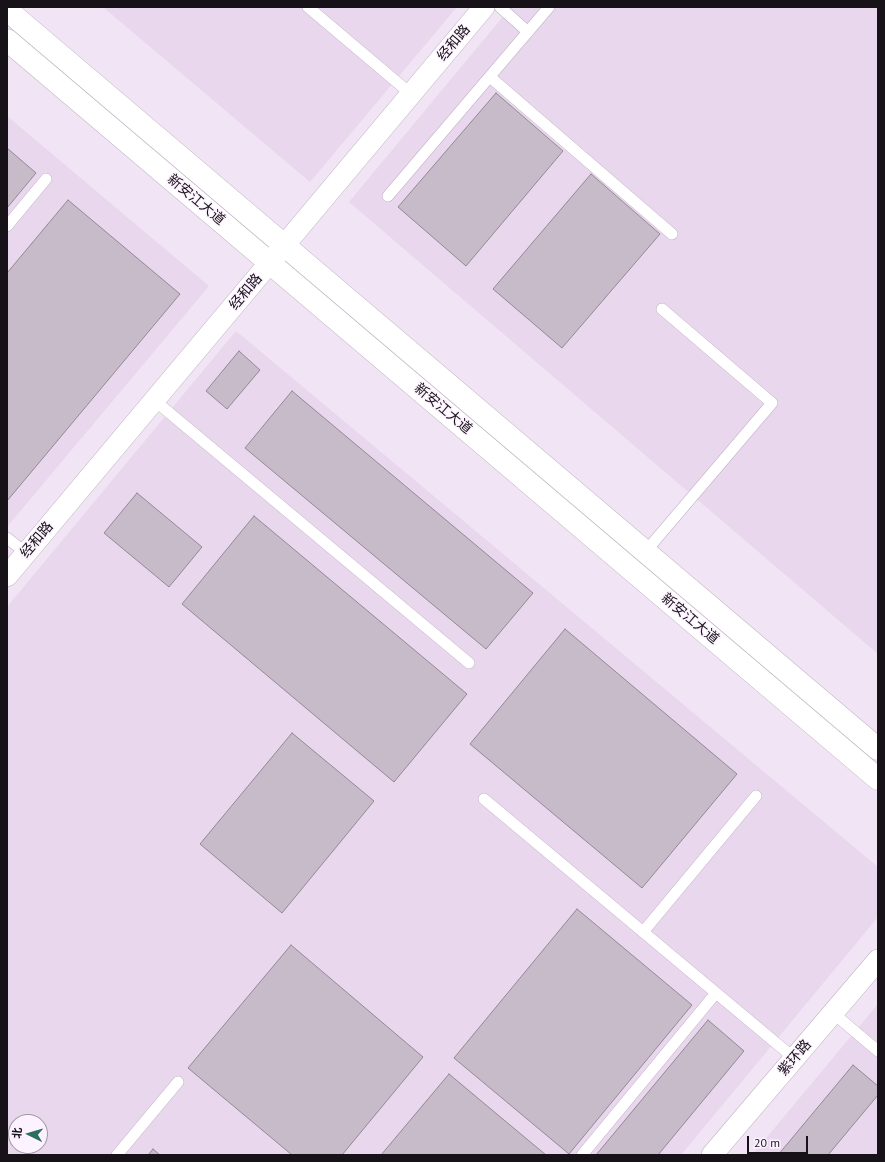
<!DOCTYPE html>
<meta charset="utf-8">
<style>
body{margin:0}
#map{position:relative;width:885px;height:1162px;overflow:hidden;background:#f1e4f4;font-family:"PT Sans","Noto Sans SC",sans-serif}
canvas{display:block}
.frame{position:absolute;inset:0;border:8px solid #161217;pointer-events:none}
.north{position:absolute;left:8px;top:1114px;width:40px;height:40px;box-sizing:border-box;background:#fdf2ff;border:1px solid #a198a2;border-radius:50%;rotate:275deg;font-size:11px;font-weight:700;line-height:16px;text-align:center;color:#161217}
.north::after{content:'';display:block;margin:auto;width:14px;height:18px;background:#2b6f61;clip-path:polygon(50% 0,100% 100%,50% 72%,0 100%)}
.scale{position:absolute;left:747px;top:1136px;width:61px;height:18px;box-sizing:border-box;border:2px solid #161217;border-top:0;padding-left:5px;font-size:12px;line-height:14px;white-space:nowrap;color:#161217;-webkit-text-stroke:3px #fdf2ff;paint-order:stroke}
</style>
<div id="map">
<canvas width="885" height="1162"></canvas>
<div class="frame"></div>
<div class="north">北</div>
<div class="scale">20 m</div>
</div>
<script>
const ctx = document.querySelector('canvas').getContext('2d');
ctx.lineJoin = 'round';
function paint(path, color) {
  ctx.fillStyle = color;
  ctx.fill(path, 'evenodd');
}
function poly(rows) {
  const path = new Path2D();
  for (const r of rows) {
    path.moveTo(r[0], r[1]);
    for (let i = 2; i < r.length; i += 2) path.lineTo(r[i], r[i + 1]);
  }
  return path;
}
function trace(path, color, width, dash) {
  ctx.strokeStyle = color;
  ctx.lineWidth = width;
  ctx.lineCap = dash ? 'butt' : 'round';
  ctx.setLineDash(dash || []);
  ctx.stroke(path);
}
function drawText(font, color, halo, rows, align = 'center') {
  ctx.font = font + ' "PT Sans","Noto Sans SC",sans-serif';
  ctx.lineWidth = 3;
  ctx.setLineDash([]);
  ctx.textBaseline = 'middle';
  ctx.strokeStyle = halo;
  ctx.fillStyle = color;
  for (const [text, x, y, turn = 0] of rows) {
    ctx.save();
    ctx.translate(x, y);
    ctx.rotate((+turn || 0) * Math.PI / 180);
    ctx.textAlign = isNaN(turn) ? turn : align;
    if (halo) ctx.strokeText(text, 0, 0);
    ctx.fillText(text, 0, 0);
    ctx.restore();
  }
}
const built = poly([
 [103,7,457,7,310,182],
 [511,7,878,7,878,654,349,202],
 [7,116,209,286,7,527],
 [236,331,878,867,878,917,681,1155,7,1155,7,607],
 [16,1122,40,1122,40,1146,16,1146],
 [878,1004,878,1155,752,1155]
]);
const building = poly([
 [496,93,563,151,466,266,398,207,496,93],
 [7,148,36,173,7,208,7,148],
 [591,174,660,234,562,348,493,289,591,174],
 [68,200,180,294,7,501,7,273,68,200],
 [239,351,260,370,227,409,206,391,239,351],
 [292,391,533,593,486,649,245,448,292,391],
 [137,493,202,547,169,587,104,533,137,493],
 [254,516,467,694,394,782,182,604,254,516],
 [565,629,737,774,642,888,470,744,565,629],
 [292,733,374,801,282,913,200,844,292,733],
 [577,909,692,1005,569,1154,454,1058,577,909],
 [291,945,423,1057,342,1155,292,1155,188,1068,291,945],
 [708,1020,744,1051,658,1155,596,1155,708,1020],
 [853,1065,878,1086,878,1095,828,1155,778,1155,853,1065],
 [449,1074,492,1110,546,1155,381,1155,449,1074],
 [153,1149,160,1155,148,1155,153,1149]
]);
const service = poly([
 [308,7,411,94],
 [500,7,528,32],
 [490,77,672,234],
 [388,196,549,7],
 [7,226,46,179],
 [154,400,469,663],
 [7,538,26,553],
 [646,551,772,403,662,309],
 [484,799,794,1058],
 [643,932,756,796],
 [833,1013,878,1051],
 [117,1155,178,1082],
 [582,1155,716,993]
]);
const minor = poly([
 [7,576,484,7],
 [712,1155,878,960]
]);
const secondary = poly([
 [7,10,878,749],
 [7,40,878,779]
]);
const streetNames = [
 ["经和路",454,43,-50],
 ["新安江大道",196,200,40],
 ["经和路",246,292,-50],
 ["新安江大道",443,409,40],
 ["经和路",37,540,-50],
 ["新安江大道",690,619,40],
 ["紫环路",795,1058,-49]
];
paint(built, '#e9d7ed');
paint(building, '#c7bbca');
trace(building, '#948997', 1);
trace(service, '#c0b4c3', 12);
trace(minor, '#c0b4c3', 22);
trace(secondary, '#c0b4c3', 23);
trace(service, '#fff', 11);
trace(minor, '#fff', 21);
trace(secondary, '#fff', 22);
drawText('14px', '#161217', '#fdf2ff', streetNames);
</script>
